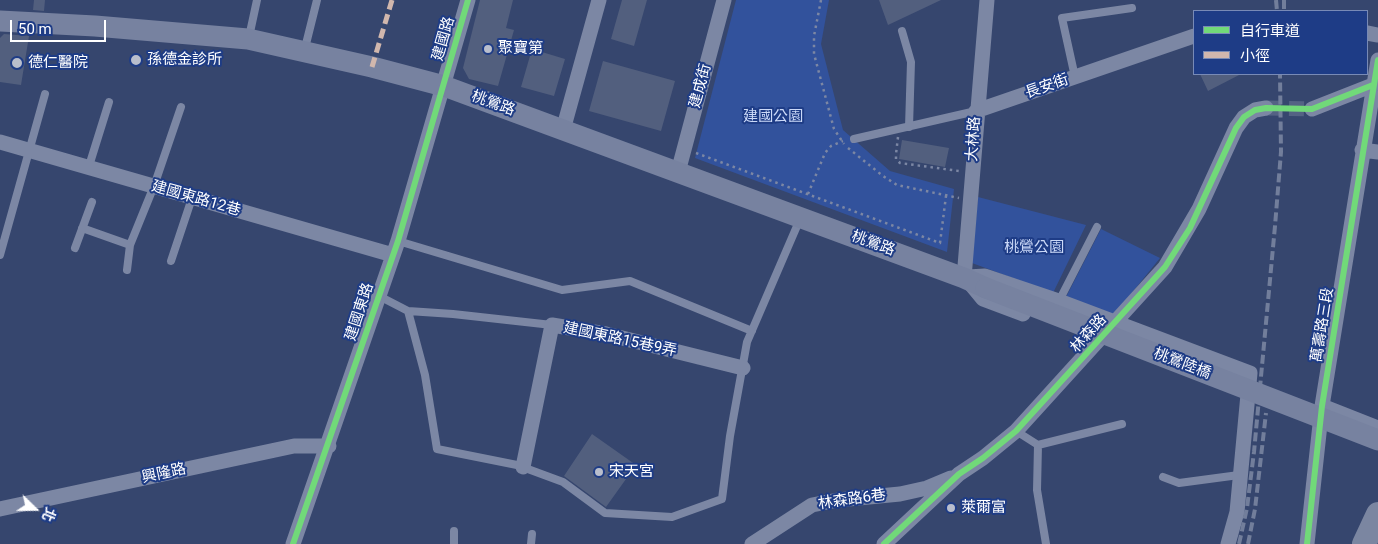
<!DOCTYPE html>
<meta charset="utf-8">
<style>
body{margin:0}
#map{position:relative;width:1378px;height:544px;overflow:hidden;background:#36466e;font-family:Roboto,"Noto Sans TC",sans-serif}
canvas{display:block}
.legend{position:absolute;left:1193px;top:10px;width:175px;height:65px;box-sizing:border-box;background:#1e3c86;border:1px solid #788ab6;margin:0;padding:6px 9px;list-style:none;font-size:15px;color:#fff}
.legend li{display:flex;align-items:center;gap:10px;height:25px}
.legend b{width:25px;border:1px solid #788ab6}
.north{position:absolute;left:10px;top:484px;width:50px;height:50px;-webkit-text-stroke:4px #1e3c86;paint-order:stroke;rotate:112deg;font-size:14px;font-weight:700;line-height:20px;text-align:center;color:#fff}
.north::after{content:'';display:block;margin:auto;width:18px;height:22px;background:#fff;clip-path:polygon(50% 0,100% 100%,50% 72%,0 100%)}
.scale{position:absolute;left:10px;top:20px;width:96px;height:22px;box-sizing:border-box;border:2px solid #fff;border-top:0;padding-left:6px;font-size:15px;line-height:18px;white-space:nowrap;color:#fff;-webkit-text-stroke:4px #1e3c86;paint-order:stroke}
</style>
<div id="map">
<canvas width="1378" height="544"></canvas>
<ul class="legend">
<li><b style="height:6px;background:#71d979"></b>自行車道</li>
<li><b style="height:6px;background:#d1b7ad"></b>小徑</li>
</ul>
<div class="north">北</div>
<div class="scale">50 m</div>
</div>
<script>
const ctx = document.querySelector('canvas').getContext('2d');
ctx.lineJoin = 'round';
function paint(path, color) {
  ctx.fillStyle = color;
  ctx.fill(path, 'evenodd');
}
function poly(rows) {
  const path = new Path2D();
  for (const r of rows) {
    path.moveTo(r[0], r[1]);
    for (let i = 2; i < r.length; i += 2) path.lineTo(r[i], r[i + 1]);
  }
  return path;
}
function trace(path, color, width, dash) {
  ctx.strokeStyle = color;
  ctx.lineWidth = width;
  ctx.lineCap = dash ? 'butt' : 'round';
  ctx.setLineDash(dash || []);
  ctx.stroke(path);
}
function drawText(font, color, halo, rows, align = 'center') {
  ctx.font = font + ' Roboto,"Noto Sans TC",sans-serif';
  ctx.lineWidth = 4;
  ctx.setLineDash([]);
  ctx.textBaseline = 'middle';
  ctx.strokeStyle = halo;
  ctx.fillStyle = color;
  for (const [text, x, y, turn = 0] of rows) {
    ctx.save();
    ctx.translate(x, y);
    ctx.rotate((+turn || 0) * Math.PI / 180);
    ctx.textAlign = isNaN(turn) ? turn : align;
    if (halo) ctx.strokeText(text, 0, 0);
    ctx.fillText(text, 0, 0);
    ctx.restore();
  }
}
const green = poly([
 [736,0,829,0,821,44,843,130,890,171,954,189,947,252,695,158],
 [978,197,1086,225,1053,293,972,263],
 [1101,229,1160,258,1114,315,1066,297]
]);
const building = poly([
 [34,0,45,0,44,11,33,10],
 [480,0,513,0,506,28,514,30,498,86,469,79,463,68],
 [622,0,647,0,634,46,611,39],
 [879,0,941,0,888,25],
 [4,34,29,36,21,85,0,82,0,38],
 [532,49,565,59,554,96,521,87],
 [603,61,675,81,661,131,589,111],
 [1200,74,1241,74,1208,91],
 [902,140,949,148,945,167,899,159],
 [592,434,636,465,606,507,564,476]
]);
const streetTunnel = poly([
 [1266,108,1312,109]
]);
const path = poly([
 [821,0,814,36,814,54,834,129,844,144],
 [898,137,896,154,896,159,900,163,959,171],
 [848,148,883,176,897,185,959,198],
 [696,153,940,243,946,196],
 [808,194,825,153,831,146,843,141]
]);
const lane = poly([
 [902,31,911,62,909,127],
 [249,37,257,0],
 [304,52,317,0],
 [1075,77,1062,18,1132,8],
 [854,139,976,111],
 [89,166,109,102],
 [82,228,130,245],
 [398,241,562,290,630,281,752,331],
 [75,248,92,202],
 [0,255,45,94],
 [171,261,192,198],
 [127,270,130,245,154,186,181,107],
 [379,296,408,311,425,375,437,449,517,465,563,482,605,513,672,517,722,499,730,436,747,342,800,219],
 [1059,301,1097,227],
 [408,311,453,314,552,325],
 [1016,431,1038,445,1037,490,1046,544],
 [1038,445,1122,424],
 [1163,477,1179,483,1239,475],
 [454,531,454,544],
 [531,544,532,534]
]);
const street = poly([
 [1367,33,1378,35],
 [1312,109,1373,85],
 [976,111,1194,36],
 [563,130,599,0],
 [0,142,393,255],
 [1362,150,1378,152],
 [678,172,724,0],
 [968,277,985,276,1059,301,1250,373,1237,512,1228,544],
 [964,278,987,0],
 [969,282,983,299,1023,314],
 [1322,406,1378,428],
 [523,467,552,325,606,334,743,368],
 [0,509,294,446,329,446],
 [293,544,398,241,468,0],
 [752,544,812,505,838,500,900,494,927,488,951,478],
 [884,544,959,474,983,458,1016,431,1165,267,1199,209,1236,128,1244,117,1255,110,1266,108],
 [1307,544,1322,406,1378,60]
]);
const secondary = poly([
 [0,21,95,26,248,39,372,67,444,86,964,278,986,288]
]);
const primary = poly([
 [1364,544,1378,514]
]);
const rail = poly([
 [1276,0,1277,11],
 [1284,0,1284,11],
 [1239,544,1247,508,1254,452,1275,226,1281,152,1280,74],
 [1248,544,1255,509,1266,413]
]);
const secondaryBridge = poly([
 [986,288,1378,440]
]);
const quiet = poly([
 [372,67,392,0]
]);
const cycleway = poly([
 [293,544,398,241,468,0],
 [884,544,959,474,983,458,1016,431,1165,267,1190,228,1236,128,1244,117,1255,110,1266,108,1312,109,1373,85],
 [1307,544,1322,406,1378,60]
]);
const markers = [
 [488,49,5,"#b9becc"],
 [136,60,6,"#b9becc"],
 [17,63,6,"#b9becc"],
 [599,472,5,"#b9becc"],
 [951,508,5,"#b9becc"]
];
const streetNames = [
 ["建國路",444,39,-74],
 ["建成街",701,86,-75],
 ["長安街",1047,87,-19],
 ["桃鶯路",493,104,20],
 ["大林路",974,139,-86],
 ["建國東路12巷",196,199,16],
 ["桃鶯路",873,244,20],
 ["建國東路",360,312,-72],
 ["萬壽路三段",1323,325,-81],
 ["林森路",1089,334,-48],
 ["建國東路15巷9弄",620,340,12],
 ["桃鶯陸橋",1182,364,21],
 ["興隆路",164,474,-12],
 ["林森路6巷",852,500,-8]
];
const poiNames = [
 ["聚寶第",498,49],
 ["孫德金診所",147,60],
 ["德仁醫院",28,63],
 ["宋天宮",609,472],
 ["萊爾富",961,508]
];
const parkNames = [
 ["建國公園",773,117],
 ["桃鶯公園",1034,248]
];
paint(green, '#32529c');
paint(building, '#525f7e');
trace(streetTunnel, '#546284', 15, [15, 8]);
trace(path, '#7c87a4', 2.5, [2.5, 4]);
trace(lane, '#7c87a4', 8);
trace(street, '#7c87a4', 15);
trace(secondary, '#7782a0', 21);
trace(primary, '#7b86a1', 24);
trace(rail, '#727e9b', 4, [9, 4]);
trace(secondaryBridge, '#7782a0', 21);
trace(quiet, '#d1b7ad', 5, [10, 5]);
trace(cycleway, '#71d979', 6);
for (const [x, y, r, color] of markers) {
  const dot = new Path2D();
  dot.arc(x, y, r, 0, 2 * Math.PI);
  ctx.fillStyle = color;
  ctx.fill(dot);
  trace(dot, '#1e3c86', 2);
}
drawText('15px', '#fff', '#1e3c86', streetNames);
drawText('15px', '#fff', '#1e3c86', poiNames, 'left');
drawText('15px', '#cbd9f8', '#1e3c86', parkNames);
</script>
